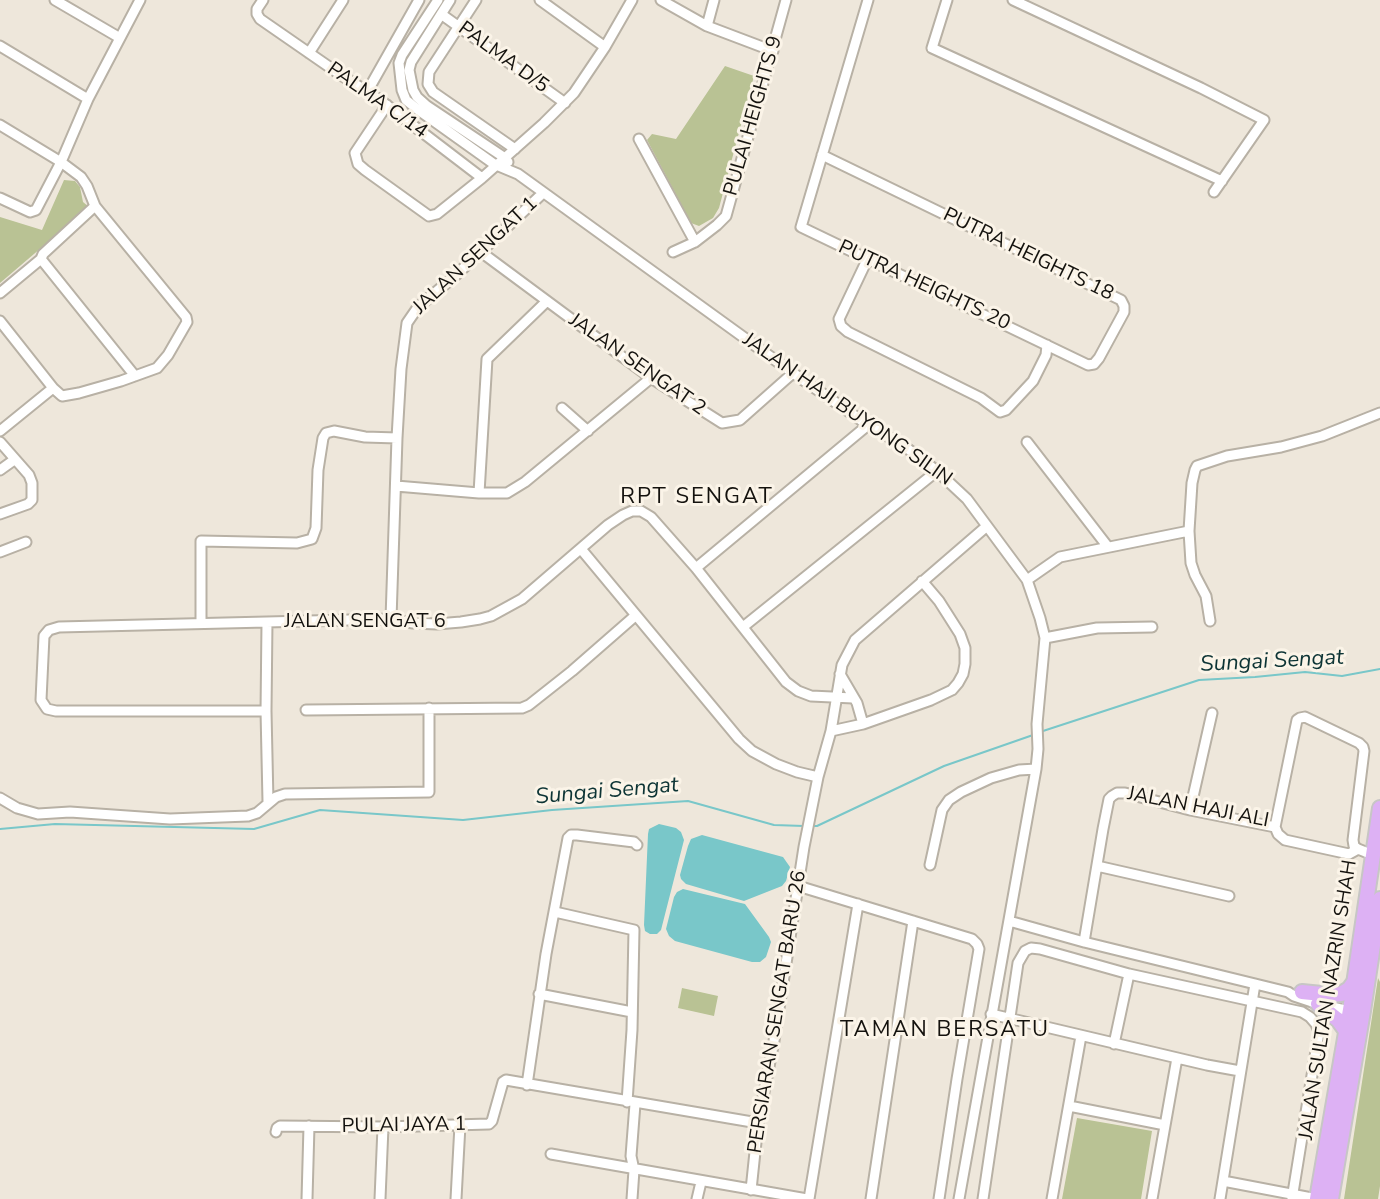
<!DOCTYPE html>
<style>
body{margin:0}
canvas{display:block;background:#eee7db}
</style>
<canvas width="1380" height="1199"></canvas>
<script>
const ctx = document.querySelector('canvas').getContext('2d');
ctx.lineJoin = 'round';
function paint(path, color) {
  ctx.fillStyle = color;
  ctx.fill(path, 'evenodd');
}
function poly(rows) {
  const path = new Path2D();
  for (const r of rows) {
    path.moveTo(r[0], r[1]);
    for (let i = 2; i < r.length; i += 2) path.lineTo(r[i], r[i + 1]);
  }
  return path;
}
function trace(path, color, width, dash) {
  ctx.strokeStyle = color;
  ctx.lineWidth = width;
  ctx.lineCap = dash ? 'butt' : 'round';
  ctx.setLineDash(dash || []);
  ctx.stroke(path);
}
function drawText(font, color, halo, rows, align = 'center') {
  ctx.font = font + ' "Nunito Sans",sans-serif';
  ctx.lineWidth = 6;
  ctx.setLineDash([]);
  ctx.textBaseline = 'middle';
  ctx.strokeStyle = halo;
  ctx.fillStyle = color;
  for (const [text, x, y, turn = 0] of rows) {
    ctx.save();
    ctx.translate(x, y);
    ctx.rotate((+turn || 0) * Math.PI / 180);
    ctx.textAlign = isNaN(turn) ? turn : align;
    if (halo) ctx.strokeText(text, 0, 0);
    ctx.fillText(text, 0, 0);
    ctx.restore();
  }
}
const green = poly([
 [725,66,754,76,719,208,713,218,699,226,691,223,647,140,652,134,676,139],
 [64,180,75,181,80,187,83,202,89,207,0,283,0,217,42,230],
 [1378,978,1380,982,1380,1186,1378,1199,1344,1199],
 [682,988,718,996,714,1016,678,1008],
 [1077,1118,1152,1131,1141,1199,1062,1199]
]);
const water = poly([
 [659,824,676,828,681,832,684,840,661,930,657,934,650,934,645,931,644,925,648,834,649,829],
 [702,835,783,857,790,867,786,881,782,886,744,901,686,884,681,879,680,875,688,846,691,839],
 [683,889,745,904,769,937,771,942,766,957,760,962,752,962,675,941,669,936,666,929,674,897,677,892]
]);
const stream = poly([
 [1043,731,1199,680,1255,677,1305,672,1342,676,1380,669],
 [810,826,817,826,944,766,1033,735],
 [0,829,55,824,254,829,320,810,463,820,552,810,688,801,774,825,804,826]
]);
const minor = poly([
 [55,0,120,38],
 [263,0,257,9,257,14,260,19,338,73,380,100,482,178,544,123,574,93,605,47,632,0],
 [438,0,402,55,399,63,402,90,406,100,417,109,494,164,518,174,793,373,868,425,904,446,937,471,967,499,1027,580,1040,618,1045,638,1037,724,1038,749,1036,769,959,1199],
 [450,0,411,62,409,70,413,90,417,97,427,106,505,158,508,162],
 [476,0,429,72,428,84,433,92,515,149],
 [540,0,605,47],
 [661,0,707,26,773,51],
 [947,0,932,48,1222,181],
 [1013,0,1201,88,1264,120,1214,192],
 [441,14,565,103],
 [707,26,714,0],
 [0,46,88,99],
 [309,53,343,0],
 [367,92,419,0],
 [387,105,355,153,358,164,365,170,429,216,437,214,482,178],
 [0,125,61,162,81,177,87,186,95,206,186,317,187,322,168,355,157,368,121,381,79,393,62,396,53,388,0,321],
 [639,139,695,242],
 [822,155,1121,300,1124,306,1124,312,1099,358,1094,364,1088,365,801,227,868,0],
 [0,198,30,212,36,210,61,162,88,99,140,0],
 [481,252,651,378,722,423,740,420,793,373],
 [673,252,695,242,717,225,726,216,786,0],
 [41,259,135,376],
 [867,260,839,319,841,326,848,332,981,398,1000,412,1006,410,1033,381,1046,355,1047,345],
 [0,293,41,259,43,254,95,206],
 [562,408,588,431],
 [0,431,53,388],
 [0,442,29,475,32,483,32,500,28,504,0,514],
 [1027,442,1108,547],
 [0,470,14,460],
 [396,486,479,493,507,493,525,482,651,378],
 [479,493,487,359,547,301],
 [1189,531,1192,483,1195,470,1197,466,1227,456,1281,447,1322,436,1380,413],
 [581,549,739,739,752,751,776,764,797,772,818,777],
 [0,552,26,542],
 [696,568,868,425],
 [1027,580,1060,557,1189,531,1191,563,1195,575,1206,596,1210,621],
 [391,619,397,438,401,369,407,323,418,307,455,276,543,193],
 [201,622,201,541,297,543,312,539,316,528,318,470,323,438,326,433,334,431,365,437,397,438],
 [267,622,266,711,268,802],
 [743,627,937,471],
 [1045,638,1097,628,1152,627],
 [840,674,857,703,863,724],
 [306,710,522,708,529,705,572,671,635,616],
 [266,711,56,711,47,709,41,700,44,636,49,630,59,627,391,619,413,623,437,624,461,622,480,619,491,616,522,599,608,525,623,515,632,511,641,511,651,517,696,568,786,682,798,691,811,696,853,698],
 [831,731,863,724,931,700,952,690,958,683,963,674,965,664,965,648,960,634,939,601,922,581],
 [0,798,17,808,38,814,70,812,170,819,248,816,257,813,276,797,285,794,429,792,429,708],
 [1190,810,1212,713],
 [1275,827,1278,834,1285,840,1349,854,1358,849],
 [930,865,942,810,949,800,961,792,991,778,1019,770,1036,769],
 [1097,866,1229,896],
 [798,886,972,939,977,944,979,949,957,1079,939,1199],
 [555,912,634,930,632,1030,627,1102],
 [1009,921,1084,942,1288,992,1294,996,1318,1004,1350,1011],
 [1084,942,1103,829,1109,799,1112,796,1117,793,1125,793,1190,810,1275,827,1297,720,1300,718,1305,717,1359,743,1363,747,1364,751,1353,840,1354,846,1358,849,1373,855],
 [539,994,632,1012],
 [991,1014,1207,1065,1240,1071],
 [1114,1044,1129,974],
 [527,1085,546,954,568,838,571,835,577,835,634,842,637,845],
 [1069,1106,1165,1125],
 [276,1132,277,1128,280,1126,383,1127,489,1124,492,1121,503,1082,506,1080,758,1123],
 [551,1154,807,1199],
 [1223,1181,1317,1199],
 [751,1190,758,1123,774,1041,804,847,818,777,831,731,842,665,855,640,987,526],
 [307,1199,309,1126],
 [380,1199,383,1127],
 [456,1199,460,1125],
 [632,1199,634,1170,631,1156,635,1104],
 [697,1199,701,1182],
 [809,1199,858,904],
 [871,1199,913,921],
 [983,1199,1018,963,1025,951,1031,948,1040,949,1129,974,1302,1012,1310,1017,1316,1024,1319,1032,1292,1199],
 [1052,1199,1081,1036],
 [1152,1199,1177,1058],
 [1220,1199,1255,984]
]);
const highway = poly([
 [1302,992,1332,995,1341,994,1349,989,1354,982],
 [1318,1004,1338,1020,1346,1031],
 [1317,1199,1351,1004,1380,808],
 [1331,1199,1363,1011,1380,899]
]);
const streetNames = [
 ["PALMA D/5",503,58,36],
 ["PALMA C/14",377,101,35],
 ["PULAI HEIGHTS 9",754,116,-74],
 ["PUTRA HEIGHTS 18",1028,255,26],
 ["JALAN SENGAT 1",476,256,-43],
 ["PUTRA HEIGHTS 20",924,286,25],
 ["JALAN SENGAT 2",637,365,35],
 ["JALAN HAJI BUYONG SILIN",847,410,35],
 ["JALAN SENGAT 6",365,622],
 ["JALAN HAJI ALI",1198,808,11],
 ["JALAN SULTAN NAZRIN SHAH",1329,1000,-81],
 ["PERSIARAN SENGAT BARU 26",778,1012,-81],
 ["PULAI JAYA 1",404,1126,-1]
];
const neighbourhoodNames = [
 ["RPT SENGAT",697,498],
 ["TAMAN BERSATU",945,1031]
];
const waterNames = [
 ["Sungai Sengat",1272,662,-3],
 ["Sungai Sengat",607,792,-5]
];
paint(green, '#b9c294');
paint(water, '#79c7c9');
trace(stream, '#79c7c9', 2);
trace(minor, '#b8b1a5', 13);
trace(highway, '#c7c6c5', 18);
trace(minor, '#fff', 9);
trace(highway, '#ddb1f4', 14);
drawText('20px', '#14120e', '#fbf4e8', streetNames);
ctx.letterSpacing = '2px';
drawText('22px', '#14120e', '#fbf4e8', neighbourhoodNames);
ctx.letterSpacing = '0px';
drawText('italic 22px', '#0d3435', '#fbf4e8', waterNames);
</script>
